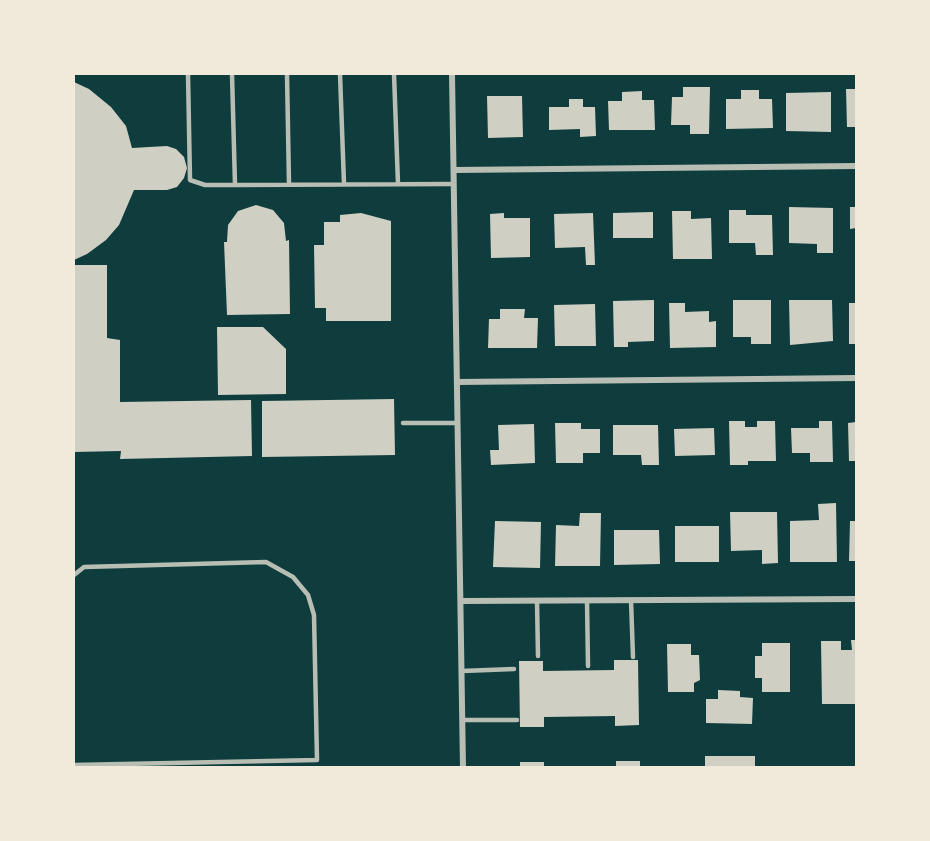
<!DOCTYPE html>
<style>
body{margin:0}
#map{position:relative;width:930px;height:841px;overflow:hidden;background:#0f3d3e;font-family:Karla,sans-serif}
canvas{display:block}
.frame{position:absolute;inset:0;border:75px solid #f1e9da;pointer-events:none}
</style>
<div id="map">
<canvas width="930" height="841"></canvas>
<div class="frame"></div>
</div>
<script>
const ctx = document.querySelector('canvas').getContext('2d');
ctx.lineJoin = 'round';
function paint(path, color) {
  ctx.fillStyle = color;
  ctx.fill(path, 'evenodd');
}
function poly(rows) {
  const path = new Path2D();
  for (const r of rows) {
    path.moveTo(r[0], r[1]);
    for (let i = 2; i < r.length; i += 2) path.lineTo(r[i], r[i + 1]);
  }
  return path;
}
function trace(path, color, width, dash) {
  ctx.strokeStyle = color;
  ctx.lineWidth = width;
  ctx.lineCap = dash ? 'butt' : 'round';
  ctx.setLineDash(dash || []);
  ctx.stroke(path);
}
const building = poly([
 [74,82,89,89,111,107,126,126,132,148,167,146,176,149,184,157,187,168,184,178,177,187,167,190,134,190,119,225,106,240,87,254,74,260],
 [683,87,710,87,709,134,690,134,690,125,671,125,672,97,683,97],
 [846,89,856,89,856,127,847,127],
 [741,90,759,90,759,99,772,99,773,128,726,129,726,99,741,99],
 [642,91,642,100,654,100,655,130,609,130,608,101,622,101,622,92],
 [831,92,831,132,786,131,786,93],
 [487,96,522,96,523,137,488,138],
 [569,99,583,99,583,107,595,107,596,136,580,137,580,129,549,130,549,107,569,107],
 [256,205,273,210,284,223,286,241,289,240,290,314,227,315,224,242,227,242,228,225,238,211],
 [789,207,833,208,833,253,817,253,817,244,789,243],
 [850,207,856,207,856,228,850,229],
 [729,210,746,210,746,215,772,215,773,255,756,255,755,243,729,243],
 [672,211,691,211,691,219,711,218,712,259,673,259],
 [653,212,653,238,613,238,613,213],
 [361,213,391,221,391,321,326,321,326,308,315,308,314,245,324,245,324,222,340,222,340,215],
 [504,213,504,218,530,218,530,257,491,258,490,214],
 [593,213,595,265,586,265,585,247,555,248,554,214],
 [74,265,107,265,107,338,120,340,120,402,251,400,252,456,120,459,121,451,74,452],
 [654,300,654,341,628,342,628,347,614,347,613,301],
 [733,300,771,300,771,344,751,344,751,337,733,337],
 [789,300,832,300,833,341,790,345],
 [669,303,685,303,685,312,709,311,709,322,716,321,716,347,670,348],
 [849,303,856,303,856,344,849,344],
 [595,304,596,346,555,346,554,305],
 [500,309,525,309,524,318,538,318,537,348,488,348,489,319,500,319],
 [217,327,263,327,286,349,286,394,218,395],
 [394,399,395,455,262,457,262,401],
 [729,421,745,421,745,427,757,427,757,421,775,421,776,461,748,461,748,465,730,465],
 [819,421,832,421,833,462,810,462,810,453,792,453,791,428,819,428],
 [856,422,856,461,849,461,848,423],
 [555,423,581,423,581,429,600,429,600,453,583,453,583,463,556,463],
 [534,424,535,463,491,465,490,450,499,450,498,425],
 [613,425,658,425,659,465,642,465,641,455,613,455],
 [714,428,715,455,675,456,674,429],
 [836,503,837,562,790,562,790,521,819,520,818,504],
 [730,512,777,512,778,563,762,564,762,550,731,551],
 [580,513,601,513,600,566,555,566,556,525,579,526],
 [495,521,541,522,540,568,493,567],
 [850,521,856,521,856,561,849,561],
 [675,526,719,526,719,562,675,562],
 [614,530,659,530,660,564,614,565],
 [851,640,856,640,856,704,822,704,821,641,841,641,841,650,852,650],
 [762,643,790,643,790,692,762,692,762,678,755,678,755,656,762,656],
 [667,644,691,644,691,655,699,655,700,680,694,683,694,692,668,692],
 [614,660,638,660,639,725,615,726,615,716,544,717,544,727,520,727,519,661,543,661,543,671,614,670],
 [718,690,740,691,740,697,753,698,752,724,706,723,706,699,718,699],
 [705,756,755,756,755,768,705,768],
 [616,761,640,761,640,768,616,768],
 [520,762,544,762,544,768,520,768]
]);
const service = poly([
 [188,74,190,180,205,185,235,185],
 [232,74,235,185,454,184],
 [287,74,289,184],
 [340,74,344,184],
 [394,74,398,184],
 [403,423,457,423],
 [74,575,84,567,266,562,293,577,308,595,314,615,317,760,74,765],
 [587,600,588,666],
 [631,600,633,657],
 [537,601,538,656],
 [462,671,514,669],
 [462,720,517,720]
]);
const minor = poly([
 [452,74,463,768],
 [454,170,856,166],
 [457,382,856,378],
 [461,601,856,599]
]);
paint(building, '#cfcfc3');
trace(service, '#b8beb3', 4.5);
trace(minor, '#b8beb3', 6);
</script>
